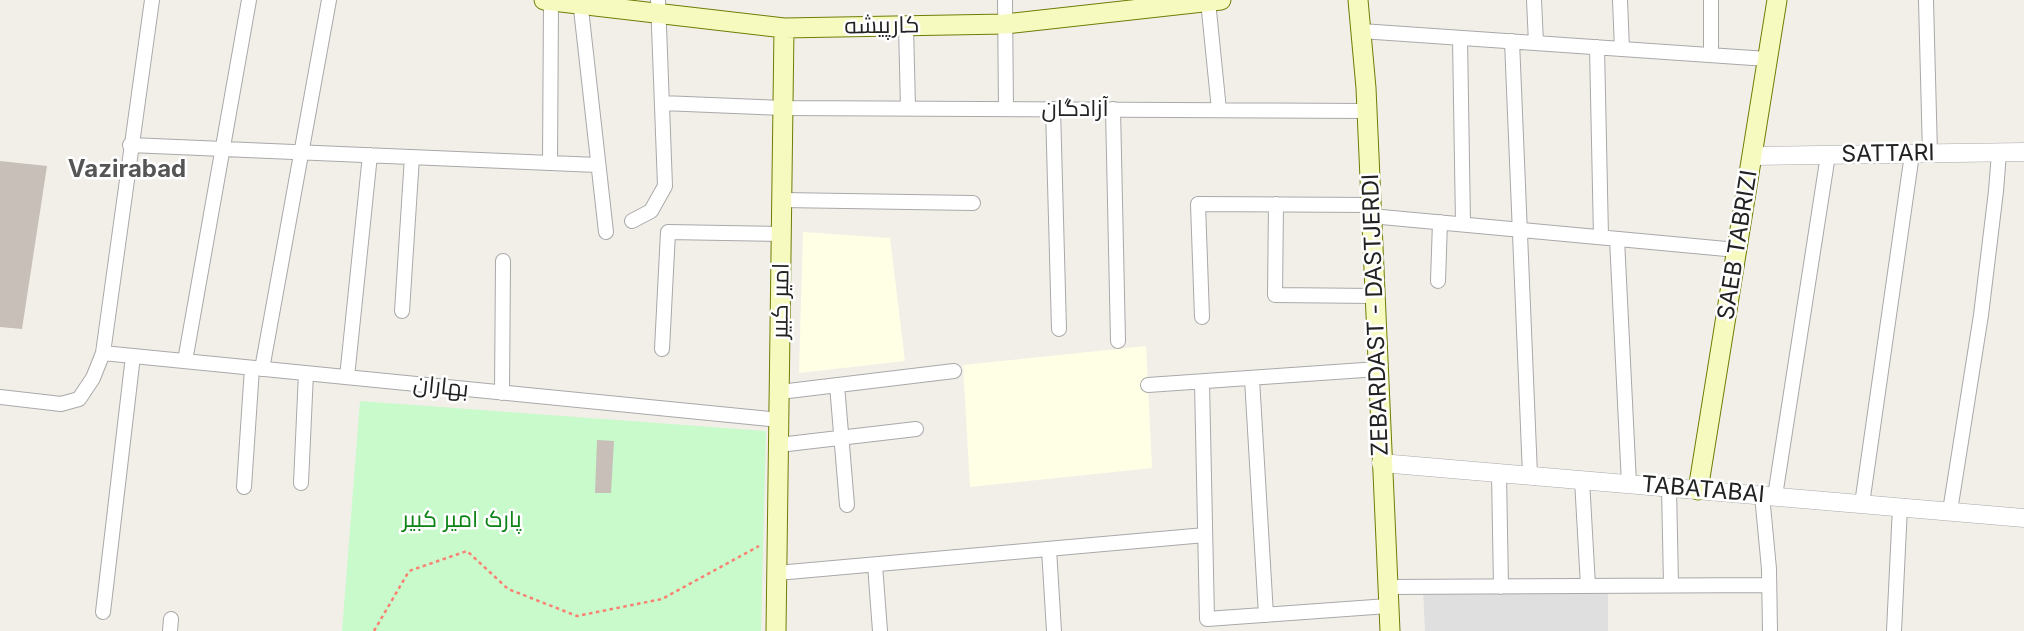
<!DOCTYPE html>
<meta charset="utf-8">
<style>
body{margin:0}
canvas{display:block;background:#f2efe9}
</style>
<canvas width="2024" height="631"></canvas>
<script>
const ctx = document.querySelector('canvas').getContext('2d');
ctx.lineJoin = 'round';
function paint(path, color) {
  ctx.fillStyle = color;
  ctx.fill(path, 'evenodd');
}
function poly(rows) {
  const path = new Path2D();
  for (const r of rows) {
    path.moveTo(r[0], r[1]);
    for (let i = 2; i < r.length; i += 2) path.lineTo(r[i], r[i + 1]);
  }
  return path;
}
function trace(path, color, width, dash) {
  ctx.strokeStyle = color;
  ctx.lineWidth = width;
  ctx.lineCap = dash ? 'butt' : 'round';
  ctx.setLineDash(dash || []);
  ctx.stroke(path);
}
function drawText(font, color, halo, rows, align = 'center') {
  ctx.font = font + ' Inter,Cairo,sans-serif';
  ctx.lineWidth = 5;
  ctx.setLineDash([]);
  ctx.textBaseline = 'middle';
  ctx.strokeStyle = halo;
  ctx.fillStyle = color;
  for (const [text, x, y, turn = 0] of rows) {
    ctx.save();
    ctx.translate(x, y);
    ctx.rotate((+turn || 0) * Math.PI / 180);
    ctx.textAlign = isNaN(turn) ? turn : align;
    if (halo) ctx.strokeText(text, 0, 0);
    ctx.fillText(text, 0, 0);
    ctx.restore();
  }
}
const residential = poly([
 [1423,591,1608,591,1608,631,1425,631]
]);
const education = poly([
 [803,232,890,238,905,361,799,373],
 [1146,346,1152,468,970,487,963,365]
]);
const park = poly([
 [360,401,766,431,761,631,342,631]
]);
const building = poly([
 [0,161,47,166,22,329,0,327],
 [597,440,614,441,611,493,595,493]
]);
const path = poly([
 [374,631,409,571,467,551,508,589,577,616,662,599,759,546]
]);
const minor = poly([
 [580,0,606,232],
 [1005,0,1006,109],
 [1534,0,1536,43],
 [1620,0,1622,49],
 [1711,0,1711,55],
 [1926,0,1930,154],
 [1208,1,1219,110],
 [906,26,908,108],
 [1361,31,1767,59],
 [1460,38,1463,224],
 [1512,41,1530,475],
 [1597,47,1601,237],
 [662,103,783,108,1367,111],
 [1053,109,1059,329],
 [1113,109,1118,341],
 [130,145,597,165],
 [550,163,551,2],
 [782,200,973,203],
 [1276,204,1275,295,1375,296],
 [1371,216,1737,250],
 [632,221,651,211,665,186,658,0],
 [1617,239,1629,484],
 [1438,281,1440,222],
 [402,311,412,157],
 [1202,317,1198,204,1371,205],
 [662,349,668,232,782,234],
 [103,353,780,420],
 [185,361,249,0],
 [262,369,329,0],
 [347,377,370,155],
 [1252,379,1266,615],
 [1202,383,1207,619,1388,606],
 [837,385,847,505],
 [1148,385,1378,369],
 [780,392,954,371],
 [502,393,503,261],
 [0,397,61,404,79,399,93,378,103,353,152,0],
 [779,445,916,429],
 [1499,473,1501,587],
 [1582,480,1588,586],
 [301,483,306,373],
 [244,487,252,368],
 [1669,487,1671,585],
 [1762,495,1769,569,1770,631],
 [1775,496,1828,155],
 [1862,504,1912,154],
 [1950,511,1981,315,1996,191,1999,153],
 [1049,549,1054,631],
 [875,565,880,631],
 [777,573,1205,535],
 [1387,587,1769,585],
 [103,612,133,356],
 [170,631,171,619],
 [1894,631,1900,507]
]);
const tertiary = poly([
 [1752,156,2024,152],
 [1381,463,2024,518]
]);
const secondary = poly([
 [544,0,784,28,1005,24,1221,0],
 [1358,0,1366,88,1390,631],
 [1698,490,1777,0],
 [776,631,784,28]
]);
const streetNames = [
 ["کارپیشه",882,26,-1],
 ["آزادگان",1075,109],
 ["SATTARI",1888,154,-1],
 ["SAEB TABRIZI",1738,245,-81],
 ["امیر کبیر",781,301,-89],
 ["ZEBARDAST - DASTJERDI",1376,315,-92],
 ["بهاران",441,387,6],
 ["TABATABAI",1703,490,5]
];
const parkNames = [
 ["پارک امیر کبیر",462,520]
];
const neighbourhoodNames = [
 ["Vazirabad",127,170]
];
paint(residential, '#e0dfdf');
paint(education, '#ffffe5');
paint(park, '#c8facc');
paint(building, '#c7bfb8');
trace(minor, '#a9a9a9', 16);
trace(tertiary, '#a9a9a9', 19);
trace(secondary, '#707d05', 21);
trace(path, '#fa8072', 2.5, [3.5, 3.5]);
trace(minor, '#fff', 14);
trace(tertiary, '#fff', 18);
trace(secondary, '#f7fabf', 19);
drawText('23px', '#222', '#fff', streetNames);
drawText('23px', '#0c8416', '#fff', parkNames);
drawText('bold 24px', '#555', '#fff', neighbourhoodNames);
</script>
